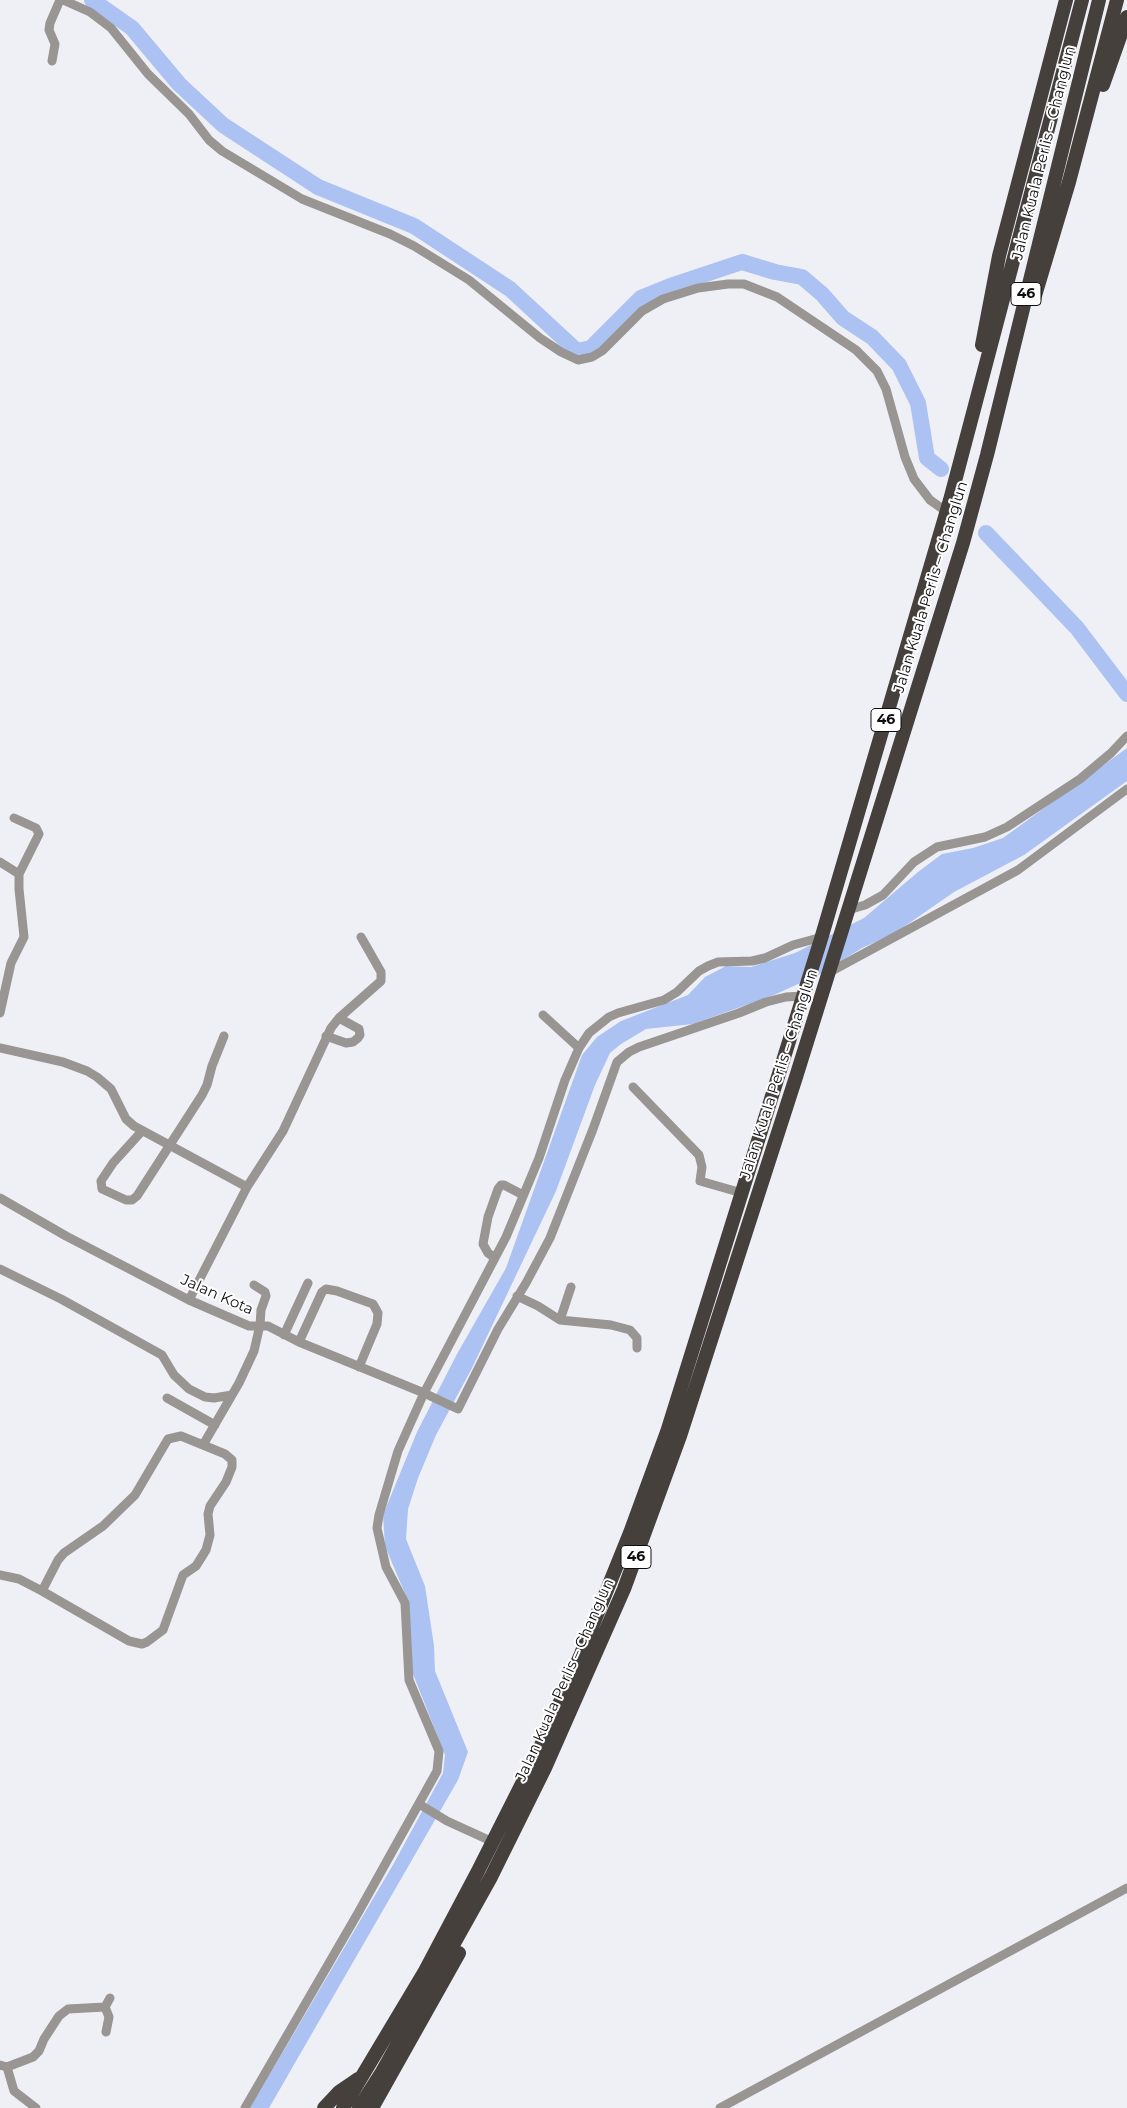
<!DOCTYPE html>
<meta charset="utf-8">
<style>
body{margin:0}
canvas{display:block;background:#efeff6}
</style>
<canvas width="1127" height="2108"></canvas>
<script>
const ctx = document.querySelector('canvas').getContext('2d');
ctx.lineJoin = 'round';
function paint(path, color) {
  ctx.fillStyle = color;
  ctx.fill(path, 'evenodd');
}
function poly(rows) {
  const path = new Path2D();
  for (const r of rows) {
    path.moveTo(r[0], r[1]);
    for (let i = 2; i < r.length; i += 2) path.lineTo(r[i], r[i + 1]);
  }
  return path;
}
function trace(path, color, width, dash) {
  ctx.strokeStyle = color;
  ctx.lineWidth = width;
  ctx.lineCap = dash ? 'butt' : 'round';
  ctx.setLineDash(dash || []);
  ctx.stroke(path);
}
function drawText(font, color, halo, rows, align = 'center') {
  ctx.font = font + ' Montserrat,sans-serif';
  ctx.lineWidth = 4;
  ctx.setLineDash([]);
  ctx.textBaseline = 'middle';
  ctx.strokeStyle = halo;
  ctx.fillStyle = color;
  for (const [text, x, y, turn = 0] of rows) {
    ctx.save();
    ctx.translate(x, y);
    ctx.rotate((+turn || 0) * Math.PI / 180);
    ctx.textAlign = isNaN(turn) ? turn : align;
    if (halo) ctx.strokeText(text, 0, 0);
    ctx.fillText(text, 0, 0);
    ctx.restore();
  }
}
const water = poly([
 [1127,748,1127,781,1024,855,954,892,895,933,862,948,822,973,774,995,693,1024,646,1029,621,1044,610,1053,595,1085,556,1191,472,1368,436,1435,418,1478,408,1509,406,1539,425,1586,434,1646,435,1671,468,1752,458,1780,269,2108,250,2108,394,1863,443,1773,445,1755,413,1674,406,1596,385,1546,383,1515,417,1432,457,1354,506,1268,582,1055,597,1037,621,1021,688,995,705,977,726,966,751,967,795,953,864,918,918,872,942,854,973,848,1003,838]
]);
const river = poly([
 [92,0,132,28,179,84,223,125,318,187,414,226,510,289,577,351,591,348,641,298,673,285,742,262,775,272,802,277,822,294,843,318,872,337,899,365,918,403,927,458,941,469],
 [986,533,1077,628,1127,694]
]);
const minor = poly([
 [63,0,90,12,111,28,148,74,189,114,209,140,222,151,302,199,390,234,414,246,469,280,540,338,561,352,578,360,592,357,602,351,642,311,663,299,698,288,728,284,744,284,777,297,856,350,877,371,886,389,905,457,914,479,930,500,947,512],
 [52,61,55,44,49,30,50,23,60,0],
 [14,818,36,828,39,834,19,874],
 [0,862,19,874,19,889,24,937,11,963,0,1013],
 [848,910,865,905,883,895,914,862,937,847,985,837,1007,827,1080,779,1111,753,1127,736],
 [828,973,1018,870,1127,789],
 [543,1015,579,1048],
 [326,1036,346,1043,353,1042,358,1038,360,1035,359,1029,339,1018],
 [0,1048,63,1062,87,1071,97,1077,111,1089,126,1119,134,1126,247,1187],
 [633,1087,699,1155,702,1167,700,1181,742,1193],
 [142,1131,113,1163,101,1181,102,1189,126,1200,132,1200,137,1196,202,1095,207,1085,212,1066,224,1036],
 [0,1198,66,1236,189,1300,249,1326,268,1326,299,1342,424,1393,458,1409,498,1329,526,1283,550,1238,593,1129,617,1062,629,1052,639,1047,739,1013,766,1002,786,997,803,996],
 [495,1258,488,1253,483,1244,488,1217,498,1189,501,1185,504,1185,523,1195],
 [0,1269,61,1299,162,1355,174,1375,189,1389,205,1397,214,1398,232,1395],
 [517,1296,538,1306,560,1320,611,1325,630,1330,637,1338,637,1348],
 [189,1300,247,1187,283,1131,331,1028,339,1018,381,981,381,972,361,937],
 [560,1320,571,1287],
 [284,1335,308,1283],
 [299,1342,322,1292,326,1289,337,1291,373,1304,378,1313,377,1324,359,1367],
 [167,1398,215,1425],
 [0,1575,19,1579,42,1591,129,1641,142,1644,147,1642,163,1630,183,1575,196,1566,206,1550,210,1535,208,1514,210,1506,226,1482,232,1467,232,1460,225,1454,203,1445],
 [42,1591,58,1560,64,1553,103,1526,135,1495,168,1439,181,1436,203,1445,239,1383,254,1351,260,1325,261,1310,266,1296,265,1292,254,1285],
 [419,1804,447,1821,493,1842],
 [105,2007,109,2017,106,2032],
 [0,2065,7,2067,33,2057,39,2051,44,2039,59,2016,68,2009,105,2007,110,1998],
 [7,2067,14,2091,36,2108],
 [245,2108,358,1913,437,1771,439,1751,409,1680,405,1603,386,1567,377,1528,379,1515,398,1451,424,1393,506,1237,539,1158,565,1080,579,1048,589,1033,609,1017,618,1013,664,1000,677,992,699,971,708,966,718,962,752,961,765,958,793,945,822,937],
 [720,2108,1127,1888]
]);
const trunk = poly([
 [1103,85,1127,17],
 [1034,299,1069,182,1117,0],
 [982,345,999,256,1066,0],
 [324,2108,339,2092,358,2079],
 [343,2108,425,1971,478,1871,539,1750,581,1654,630,1533,667,1432,821,939,950,500,1082,0],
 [359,2108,382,2072,491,1877,545,1768,624,1589,680,1436,796,1077,963,543,987,455,1099,0],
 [372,2108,459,1953]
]);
const shields = [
 [1026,294,30],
 [886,720,30],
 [636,1557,30]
];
const shieldNames = [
 ["46",1026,294],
 ["46",886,720],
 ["46",636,1557]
];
const streetNames = [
 ["Jalan Kuala Perlis – Changlun",1044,153,-76],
 ["Jalan Kuala Perlis – Changlun",931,587,-73],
 ["Jalan Kuala Perlis – Changlun",779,1074,-72],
 ["Jalan Kota",217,1295,24],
 ["Jalan Kuala Perlis – Changlun",565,1680,-66]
];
paint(water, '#abc2f2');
trace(river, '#abc2f2', 16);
trace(minor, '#989593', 9);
trace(trunk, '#45403c', 14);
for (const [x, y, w] of shields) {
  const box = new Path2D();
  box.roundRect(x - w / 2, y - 11.5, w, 23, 4);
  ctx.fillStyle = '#fff';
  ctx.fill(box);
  trace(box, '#0e0e11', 1);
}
drawText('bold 14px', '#0e0e11', null, shieldNames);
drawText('15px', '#0e0e11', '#fff', streetNames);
</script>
